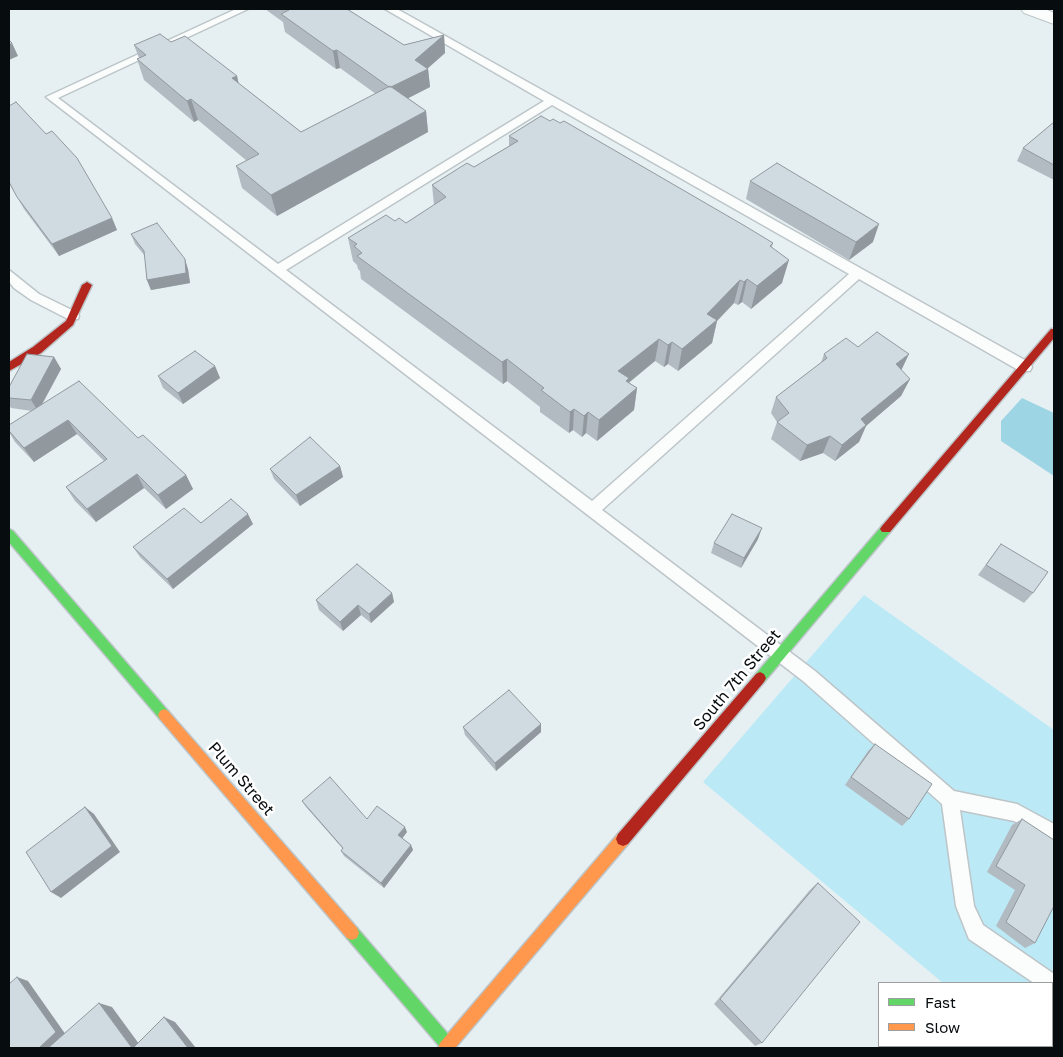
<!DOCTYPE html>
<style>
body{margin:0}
#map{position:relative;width:1063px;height:1057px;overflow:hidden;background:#e6f0f3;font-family:"Golos Text",sans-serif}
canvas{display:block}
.frame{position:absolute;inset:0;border:10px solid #070d0f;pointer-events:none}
.legend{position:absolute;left:878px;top:982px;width:175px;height:65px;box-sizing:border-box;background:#fff;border:1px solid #9c9e9f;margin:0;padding:6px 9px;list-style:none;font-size:15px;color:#070d0f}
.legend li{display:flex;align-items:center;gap:10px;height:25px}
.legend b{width:25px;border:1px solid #9c9e9f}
</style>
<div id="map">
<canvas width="1063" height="1057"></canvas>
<div class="frame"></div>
<ul class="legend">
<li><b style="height:6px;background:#63d668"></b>Fast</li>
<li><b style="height:6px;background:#ff974d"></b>Slow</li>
</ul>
</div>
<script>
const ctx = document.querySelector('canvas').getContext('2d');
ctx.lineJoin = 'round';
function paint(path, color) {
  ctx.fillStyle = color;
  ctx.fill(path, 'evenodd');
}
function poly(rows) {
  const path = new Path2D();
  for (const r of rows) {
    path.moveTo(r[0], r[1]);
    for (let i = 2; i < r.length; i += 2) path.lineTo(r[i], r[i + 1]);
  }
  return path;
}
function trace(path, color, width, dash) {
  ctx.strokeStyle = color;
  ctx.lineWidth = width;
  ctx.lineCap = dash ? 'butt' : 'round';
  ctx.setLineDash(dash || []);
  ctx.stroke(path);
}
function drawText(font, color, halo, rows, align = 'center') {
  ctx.font = font + ' "Golos Text",sans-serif';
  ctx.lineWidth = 5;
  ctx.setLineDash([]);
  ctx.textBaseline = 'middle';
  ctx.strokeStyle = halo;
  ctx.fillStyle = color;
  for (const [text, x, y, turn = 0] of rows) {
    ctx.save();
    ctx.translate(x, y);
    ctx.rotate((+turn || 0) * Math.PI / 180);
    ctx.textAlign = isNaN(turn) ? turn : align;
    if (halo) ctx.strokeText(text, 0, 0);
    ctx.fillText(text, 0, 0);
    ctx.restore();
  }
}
const green = poly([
 [864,595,1054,730,1054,1048,1020,1048,1017,1046,1052,1046,1052,983,943,983,703,782]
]);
const forest = poly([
 [1022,398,1054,413,1054,476,1001,441,1001,421]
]);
const lane = poly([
 [236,9,248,9,58,98,278,264,544,101,385,9,397,9,1030,363,1032,367,1030,371,1020,371,859,279,602,510,815,671,954,791,1017,804,1054,824,1054,843,1014,821,960,810,974,906,983,925,1054,974,1054,991,1052,992,1052,983,1034,983,969,939,956,906,942,804,803,681,46,97,236,9],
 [552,105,849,274,592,501,286,270,552,105],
 [9,270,39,294,78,313,79,316,78,319,68,319,31,300,14,288,9,282,9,270]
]);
const street = poly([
 [1021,9,1045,9,1054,13,1054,24,1024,13,1021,9]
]);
const fast = poly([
 [886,524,890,526,892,529,890,532,764,682,760,684,756,682,754,678,756,674,882,526,886,524],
 [9,529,13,531,168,711,170,715,168,719,164,721,160,719,9,542,9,529],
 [352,926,357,928,453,1040,456,1045,454,1048,441,1048,347,938,345,933,347,928,352,926]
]);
const slow = poly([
 [164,709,168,711,357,928,359,933,357,938,352,940,347,938,160,719,158,715,160,711,164,709],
 [623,832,628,834,630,839,628,844,455,1048,438,1048,440,1043,618,834,623,832]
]);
const jam = poly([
 [87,282,92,285,73,325,41,353,9,371,9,362,33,347,66,321,82,285,87,282],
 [1051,329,1054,329,1054,338,890,532,882,532,880,529,882,526,1051,329],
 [760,672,764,674,766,678,764,682,628,844,623,846,618,844,616,839,618,834,756,674,760,672]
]);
const wall = poly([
 [265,9,347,9,404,45,444,35,445,53,428,68,430,87,408,98,426,111,428,132,277,216,242,188,236,166,247,161,198,120,194,122,144,80,137,59,139,58,134,45,171,42,237,76,238,83,301,132,376,94,340,68,336,69,285,32,283,22],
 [1054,122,1054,180,1017,161,1023,148],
 [509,136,773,243,772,247,782,283,751,309,742,302,738,305,734,303,717,321,712,343,678,371,668,364,664,367,655,361,629,383,637,388,634,410,597,441,586,433,582,437,573,430,569,433,540,412,540,407,507,381,503,384,361,279,360,271,358,269,357,265,353,261,348,238,395,221,406,223,434,205,432,185,474,167,509,146],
 [750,181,873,242,849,260,746,199],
 [9,183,112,218,117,230,59,256,24,209],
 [131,234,188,269,190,283,151,290,147,280,145,256,135,244],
 [858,347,901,370,910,379,901,396,866,426,859,442,835,461,823,453,800,461,771,439,777,422,771,413,776,397,821,363,824,354],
 [54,357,61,369,42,405,138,438,186,475,193,489,166,509,144,488,96,522,75,501,66,487,104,461,77,434,34,462,15,442,9,432,9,425,32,411,11,408,9,405,9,387],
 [215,366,220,378,183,404,163,388,158,376],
 [340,466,343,477,300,506,274,479,270,469],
 [201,523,253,524,173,589,140,557,133,547],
 [758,539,741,568,711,553,714,543],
 [1001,544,1033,593,1024,603,978,575],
 [392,593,394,602,371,623,361,615,343,631,319,610,316,600],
 [541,724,541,732,496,771,465,735,463,727],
 [875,744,909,819,902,826,845,785,868,751],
 [302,801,367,819,407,832,402,838,411,845,413,850,384,888,344,856,341,851,343,849,306,807],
 [1022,819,1035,943,1025,948,996,926,1015,890,987,872,1012,825],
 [817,883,762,1043,755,1046,714,1004,809,891]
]);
const shadedWall = poly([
 [444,35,445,53,427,69,428,69,430,87,393,106,391,88,415,60],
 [12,43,18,56,9,60,9,45],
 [337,50,340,68,336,69,333,51],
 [237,76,242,98,232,78],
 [191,99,198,120,194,122,187,101],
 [426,111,428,132,277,216,271,195],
 [112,218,117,230,59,256,52,244],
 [879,224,873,242,849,260,856,242],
 [185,259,188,269,190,283,151,290,147,280],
 [789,260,782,283,751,309,757,286],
 [747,279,742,302,738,305,744,282],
 [740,280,734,303,717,321,712,343,678,371,682,349,707,314],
 [659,339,655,361,628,383,637,388,634,410,597,441,599,420,618,371],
 [672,342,668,364,664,367,668,345],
 [909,354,901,371,896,364],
 [54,357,61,369,38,411,31,400],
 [507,359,507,381,503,384,502,362],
 [215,366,220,378,183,404,178,393],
 [910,379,901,396,866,426,859,442,835,461,842,445,861,419],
 [574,409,573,430,569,433,570,412],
 [588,412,586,433,582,437,584,416],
 [68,420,77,434,34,462,24,448],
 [830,436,823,453,800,461,807,445],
 [340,466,343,477,300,506,296,495],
 [137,474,144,488,96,522,87,509],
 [186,475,193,489,166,509,158,495],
 [248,514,253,524,173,589,167,579],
 [762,528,758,539,741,568,744,558],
 [392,593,394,602,371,623,369,614],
 [358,605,361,615,343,631,340,622],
 [541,724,541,732,496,771,495,763],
 [85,807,94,814,120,852,61,898,51,892],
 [405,827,407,832,401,840,398,835],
 [411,845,413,850,384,888,381,883],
 [17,977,28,981,66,1035,52,1048,39,1048],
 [99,1003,112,1007,142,1048,132,1048],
 [164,1017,175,1022,196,1048,188,1048]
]);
const building = poly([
 [286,9,347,9,404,45,444,35,415,60,428,69,391,87,389,87,337,50,333,51,281,14,289,10,286,9],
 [160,34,171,42,185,36,237,76,232,78,301,132,390,86,426,111,271,195,236,166,259,154,191,99,187,101,137,59,146,55,134,45,160,34],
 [9,40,12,43,9,45,9,40],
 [16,102,46,134,52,131,77,158,112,218,52,244,17,197,9,182,9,106,16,102],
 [541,116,550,121,553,119,560,123,564,121,745,226,773,243,770,246,789,260,757,286,747,279,744,282,740,280,707,314,717,320,682,349,672,342,668,345,659,339,618,371,629,378,626,381,637,388,599,420,588,412,584,416,574,409,570,412,541,390,544,388,507,359,502,362,357,256,362,253,354,246,357,244,348,238,386,215,395,221,399,218,406,223,446,197,432,185,467,163,474,167,518,141,509,136,541,116],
 [1054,122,1054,165,1023,148,1054,122],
 [777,163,879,224,856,242,750,181,777,163],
 [157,223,185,259,186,273,147,280,144,251,131,234,157,223],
 [877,332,909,354,896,364,910,379,861,419,866,425,842,445,830,436,807,445,777,422,789,413,776,397,827,358,824,354,846,338,858,347,877,332],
 [195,351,215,366,178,393,158,376,195,351],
 [27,354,54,357,31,400,9,398,9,387,27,354],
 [79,381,138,438,143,435,186,475,158,495,137,474,87,509,66,487,107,459,68,420,24,448,9,431,9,425,79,381],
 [310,437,340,466,296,495,270,469,310,437],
 [231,499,248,514,167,579,133,547,184,508,201,523,231,499],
 [732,514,762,528,744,558,714,543,732,514],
 [1001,544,1048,572,1033,593,986,565,1001,544],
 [357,564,392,593,369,614,358,605,340,622,316,600,357,564],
 [509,690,541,724,495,763,463,727,509,690],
 [875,744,932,784,909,819,851,777,875,744],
 [330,777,367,819,377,806,405,827,398,835,411,845,381,883,341,851,343,848,302,801,330,777],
 [85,807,112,846,51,892,26,852,85,807],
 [1022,819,1054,840,1054,906,1035,943,1006,922,1025,885,996,866,1022,819],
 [818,883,860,922,762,1043,720,999,818,883],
 [17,977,56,1032,39,1048,9,1048,9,984,17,977],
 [99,1003,132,1048,48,1048,99,1003],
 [164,1017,188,1048,133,1048,164,1017]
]);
const streetNames = [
 ["South 7th Street",737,680,-50],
 ["Plum Street",241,779,49]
];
paint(green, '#bce9f6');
paint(forest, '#9ed5e4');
trace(lane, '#bdc5c8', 3);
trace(street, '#bdc5c8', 2);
trace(fast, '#bdc5c8', 3);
trace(slow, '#bdc5c8', 3);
trace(jam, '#bdc5c8', 3);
paint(lane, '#fbfdfd');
paint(street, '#fbfdfd');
paint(fast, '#63d668');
paint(slow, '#ff974d');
paint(jam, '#b3261e');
paint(wall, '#b2bbc2');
paint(shadedWall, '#91999e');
paint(building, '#cfdae1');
trace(building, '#91999e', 1);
drawText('16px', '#070d0f', '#fff', streetNames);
</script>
